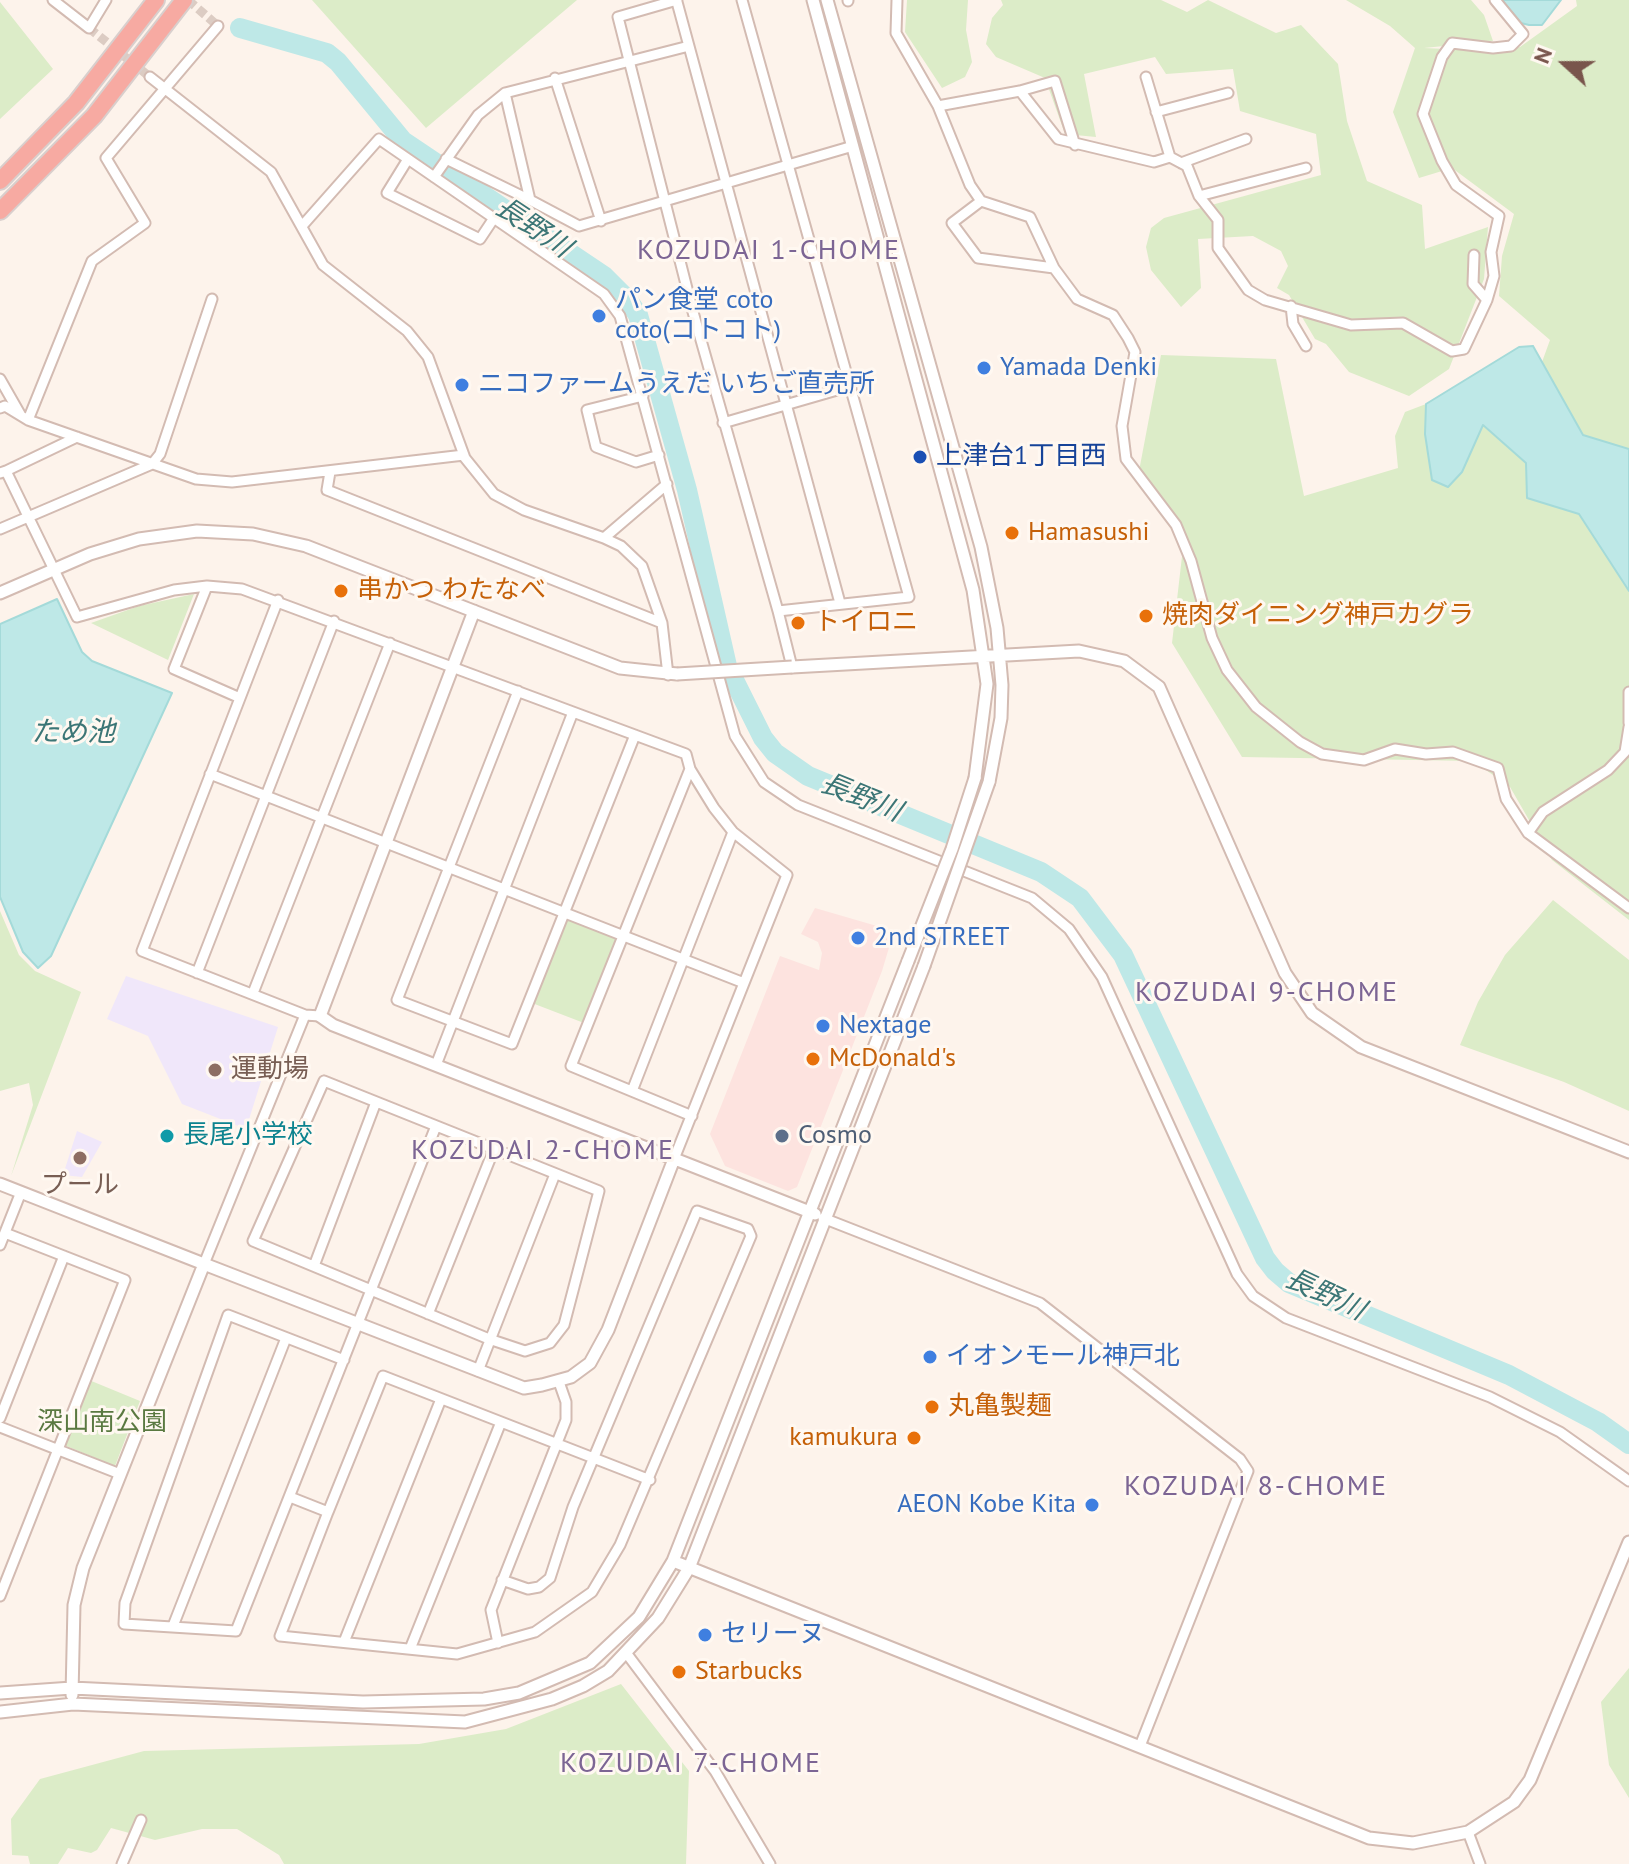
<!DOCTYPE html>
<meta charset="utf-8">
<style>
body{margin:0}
#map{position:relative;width:1629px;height:1864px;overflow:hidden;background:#fdf3eb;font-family:"PT Sans",sans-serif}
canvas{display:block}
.north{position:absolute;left:1525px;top:24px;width:80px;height:80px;-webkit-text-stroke:6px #fff8f1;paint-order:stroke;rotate:291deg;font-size:22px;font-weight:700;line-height:32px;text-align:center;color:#79554c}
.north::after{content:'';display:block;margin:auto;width:28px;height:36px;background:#79554c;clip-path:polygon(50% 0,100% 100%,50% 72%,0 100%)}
</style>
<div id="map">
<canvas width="1629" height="1864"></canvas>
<div class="north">N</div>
</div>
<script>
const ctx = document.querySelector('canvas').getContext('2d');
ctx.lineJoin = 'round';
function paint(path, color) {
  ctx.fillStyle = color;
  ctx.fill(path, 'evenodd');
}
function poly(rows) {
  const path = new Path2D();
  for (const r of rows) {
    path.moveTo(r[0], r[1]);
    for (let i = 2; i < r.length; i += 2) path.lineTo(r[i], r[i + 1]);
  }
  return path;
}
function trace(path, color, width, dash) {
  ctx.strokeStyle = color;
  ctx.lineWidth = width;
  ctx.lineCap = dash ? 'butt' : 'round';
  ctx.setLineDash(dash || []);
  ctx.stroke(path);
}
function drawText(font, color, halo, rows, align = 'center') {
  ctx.font = font + ' "PT Sans","Noto Sans JP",sans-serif';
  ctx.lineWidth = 6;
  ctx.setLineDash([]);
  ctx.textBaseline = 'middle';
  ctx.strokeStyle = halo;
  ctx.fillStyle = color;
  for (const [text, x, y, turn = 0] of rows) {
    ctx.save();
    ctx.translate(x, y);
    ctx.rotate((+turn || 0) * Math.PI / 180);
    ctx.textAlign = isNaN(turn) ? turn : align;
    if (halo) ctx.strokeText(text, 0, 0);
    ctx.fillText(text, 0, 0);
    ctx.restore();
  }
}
const commercial = poly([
 [815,908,894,931,882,971,797,1187,788,1191,725,1166,710,1134,780,956,819,970,822,953,818,942,801,934]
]);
const education = poly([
 [126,976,278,1027,246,1129,182,1104,148,1036,107,1019],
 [77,1131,102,1142,82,1177,63,1175]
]);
const green = poly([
 [312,0,577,0,426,128],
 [907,0,968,0,966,30,972,62,965,77,942,88,905,32],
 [1001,0,1161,0,1187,12,1208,0,1276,33,1301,25,1338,64,1347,121,1367,181,1422,205,1425,249,1488,227,1484,279,1449,369,1409,396,1349,372,1326,344,1315,339,1289,295,1277,288,1288,266,1281,251,1253,236,1198,239,1201,288,1181,307,1151,270,1146,247,1151,228,1164,218,1321,175,1316,134,1240,111,1233,69,1166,74,1155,57,1084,74,1096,137,1065,134,1045,78,996,57,986,44,992,18,1003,5],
 [1346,0,1471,0,1484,15,1493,41,1424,48,1492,51,1520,47,1577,6,1576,0,1629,0,1629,449,1583,435,1542,362,1550,340,1499,296,1502,256,1514,214,1452,168,1419,178,1393,112,1415,48,1390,26],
 [0,2,53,69,0,119],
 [1161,355,1276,359,1304,496,1398,468,1395,436,1405,412,1426,404,1425,434,1448,487,1462,472,1482,425,1526,463,1527,498,1579,514,1629,591,1629,920,1552,860,1510,787,1473,761,1242,757,1172,643,1184,539,1139,471],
 [194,594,168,660,91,623,139,606],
 [1553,900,1629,960,1629,1111,1564,1082,1460,1045,1478,1002,1505,955],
 [0,911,19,955,35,971,81,992,11,1176,33,1105,29,1083,0,1091],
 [568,916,619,937,584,1023,532,1003],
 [89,1380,140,1401,115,1466,64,1445],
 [1629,1668,1629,1798,1609,1765,1601,1702],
 [621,1684,689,1771,686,1864,284,1864,279,1855,237,1829,202,1829,155,1840,111,1828,97,1850,91,1853,68,1848,58,1864,30,1864,28,1856,12,1855,11,1819,40,1779,144,1751,419,1744,506,1729]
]);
const water = poly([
 [1502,0,1561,0,1542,25,1529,25,1521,23,1502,0],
 [1533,346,1583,435,1629,449,1629,591,1579,514,1527,498,1526,463,1483,425,1462,472,1448,487,1432,480,1425,434,1426,404,1519,347,1533,346],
 [57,599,82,652,92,661,172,693,51,956,38,968,23,952,0,897,0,624,57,599]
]);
const river = poly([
 [240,28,327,53,338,62,403,141,604,276,628,300,638,315,687,490,727,666,763,738,775,753,808,776,1041,872,1080,898,1123,955,1265,1258,1275,1271,1289,1283,1509,1375,1598,1422,1629,1444]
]);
const minorTunnel = poly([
 [188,0,218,26],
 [89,28,150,77]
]);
const minor = poly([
 [53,0,89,28,106,0],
 [677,0,618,17,693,312,778,611,909,597,742,0],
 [848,0,848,1],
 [897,0,896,33,938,106,1020,91,1055,81,1075,145],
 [677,2,840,603],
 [150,77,271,172,323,265,407,331,428,357,465,458,494,494,524,510,604,538,621,546,642,566,662,623,668,675],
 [1146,77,1170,157],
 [555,78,601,221],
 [1020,91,1058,139,1154,162,1170,157,1187,166,1199,196,1218,220,1218,248,1248,290,1265,300,1351,325,1403,323,1452,351,1464,349,1487,300,1494,276,1491,252,1499,216,1456,185,1442,161,1423,114,1442,57,1452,43,1493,48,1511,46,1523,34,1495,0],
 [505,93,530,200,579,226,853,146],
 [938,106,970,185,981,201,1030,217,1054,268,1077,299,1113,315,1128,338,1135,352,1122,426,1126,459,1176,525,1191,561,1212,638,1227,670,1256,707,1300,742,1322,754,1364,760,1395,749,1426,754,1453,752,1498,768,1506,799,1528,833,1629,908],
 [1156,112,1228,93],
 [408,159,387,193,480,239,494,218],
 [446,159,530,200],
 [1181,163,1246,139],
 [434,177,478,115,505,93,689,46],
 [1199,196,1306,168],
 [981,201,952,223,978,258,1054,268],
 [302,226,379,139,604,294,620,316,735,736,764,782,798,805,1032,898,1069,929,1102,977,1237,1274,1253,1296,1286,1318,1490,1397,1560,1432,1629,1481],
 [1474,255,1473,284,1487,300],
 [1291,306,1293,324,1306,346],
 [0,379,20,414],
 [643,396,587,410,596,447,636,462,659,455],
 [0,408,5,406,28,420,196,479,232,482,464,455],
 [28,420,92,261,145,223,106,158,218,26],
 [723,423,851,386],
 [6,471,77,437],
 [330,472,327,490,662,623],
 [0,473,6,471,77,617,174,590,207,586,242,589,686,754,690,769,714,808,733,832,787,875,674,1159],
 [0,529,152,464,160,454,212,299],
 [604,538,667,484],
 [207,586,174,669,240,698],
 [278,600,142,951,305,1015,320,1016],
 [778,611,792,667],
 [518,691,397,1000,512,1044,635,735],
 [1629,692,1629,723],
 [690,769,571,1066,692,1116],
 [210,774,744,983],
 [1528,833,1543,812,1608,770,1625,752,1629,727],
 [197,973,334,621],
 [253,993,390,643],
 [436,1065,573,712],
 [324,1081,599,1191,564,1325,550,1343,525,1351,489,1339,253,1241,324,1081],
 [632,1091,733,832],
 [823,1218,1040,1303,1240,1459,1248,1471,1140,1746],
 [0,1245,21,1192],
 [204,1264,305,1015],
 [314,1266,376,1102],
 [428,1314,494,1149],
 [344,1360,228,1315,125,1603,124,1624,236,1631,436,1126],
 [478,1371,555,1174],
 [0,1418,64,1256],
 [0,1427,120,1474],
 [290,1497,328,1512,280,1636,457,1654,535,1632,592,1592,620,1545,751,1236,748,1229,697,1211,573,1507,550,1578,539,1587,528,1589,502,1580],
 [328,1512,383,1376,650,1480],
 [0,1596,125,1280,5,1233],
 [173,1626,286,1338],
 [344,1642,441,1399],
 [498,1643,491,1610,566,1420,566,1402,559,1382],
 [410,1649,501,1422],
 [627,1654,715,1771,770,1864],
 [1468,1832,1480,1864],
 [122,1864,141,1820]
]);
const tertiary = poly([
 [813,0,973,590,987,684,975,778],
 [827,0,981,547,997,628,1002,685,1001,718,989,782],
 [0,593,90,554,139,539,197,531,253,534,306,546,620,668,677,674],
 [474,611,320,1016,333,1025,815,1214],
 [792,667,1079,651,1124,661,1159,687,1285,973,1312,1013,1361,1047,1629,1152],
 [0,1184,204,1264,83,1568,74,1605,72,1695],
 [204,1264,524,1388,542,1385,571,1377,590,1363,608,1330,674,1159],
 [673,1561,1369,1838,1413,1843,1468,1832,1514,1802,1530,1780,1629,1542],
 [0,1693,72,1688,363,1702,484,1699,519,1693,590,1663,639,1617,673,1561,908,961],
 [0,1712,73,1704,465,1722,552,1699,583,1686,608,1671,658,1618,689,1568,924,966]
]);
const motorway = poly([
 [0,181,76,103,156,0],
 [0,211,94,116,184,0]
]);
const tertiaryBridge = poly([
 [677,674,792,667],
 [908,961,952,849,975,778],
 [924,966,989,782]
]);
const markers = [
 [599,316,8,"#3f7fe0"],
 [984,368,8,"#3f7fe0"],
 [462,385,8,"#3f7fe0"],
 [920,457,8,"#1a4fb4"],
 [1012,533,8,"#e8710a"],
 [341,591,8,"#e8710a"],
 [1146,616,8,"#e8710a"],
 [798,623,8,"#e8710a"],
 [858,938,8,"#3f7fe0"],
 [823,1026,8,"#3f7fe0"],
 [813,1059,8,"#e8710a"],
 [215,1070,8,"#8d6e63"],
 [167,1136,8,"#0f9aa8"],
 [782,1136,8,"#5c6f8a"],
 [80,1158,8,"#8d6e63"],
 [930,1357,8,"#3f7fe0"],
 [932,1407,8,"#e8710a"],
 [914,1438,8,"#e8710a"],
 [1092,1505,8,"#3f7fe0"],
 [705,1635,8,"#3f7fe0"],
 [679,1672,8,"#e8710a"]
];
const shopNames = [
 ["パン食堂 coto",615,301],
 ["coto(コトコト)",615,331],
 ["Yamada Denki",1000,368],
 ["ニコファームうえだ いちご直売所",478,385],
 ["2nd STREET",874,938],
 ["Nextage",839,1026],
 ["イオンモール神戸北",946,1357],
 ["AEON Kobe Kita",1076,1505,"right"],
 ["セリーヌ",721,1635]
];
const transitNames = [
 ["上津台1丁目西",936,457]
];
const foodNames = [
 ["Hamasushi",1028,533],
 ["串かつ わたなべ",357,591],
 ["焼肉ダイニング神戸カグラ",1162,616],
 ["トイロニ",814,623],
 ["McDonald's",829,1059],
 ["丸亀製麺",948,1407],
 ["kamukura",898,1438,"right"],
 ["Starbucks",695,1672]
];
const educationNames = [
 ["運動場",231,1070],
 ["プール",80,1186,"center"]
];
const cultureNames = [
 ["長尾小学校",183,1136]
];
const serviceNames = [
 ["Cosmo",798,1136]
];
const parkNames = [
 ["深山南公園",102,1423]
];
const waterNames = [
 ["長野川",533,228,34],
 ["ため池",73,733],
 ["長野川",861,798,22],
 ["長野川",1325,1295,25]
];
const neighbourhoodNames = [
 ["KOZUDAI 1-CHOME",769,251],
 ["KOZUDAI 9-CHOME",1267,993],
 ["KOZUDAI 2-CHOME",543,1151],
 ["KOZUDAI 8-CHOME",1256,1487],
 ["KOZUDAI 7-CHOME",691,1764]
];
paint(commercial, '#fde3df');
paint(education, '#f0e7fa');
paint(green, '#dcecc8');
paint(water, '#bee8e7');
trace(water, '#a4dad9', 2);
trace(river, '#bee8e7', 20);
trace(minorTunnel, '#dcccc3', 9, [9, 4.5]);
trace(minor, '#d3bbb2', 13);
trace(tertiary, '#d3bbb2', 15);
trace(motorway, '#d9cfcd', 20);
trace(minor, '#fff', 9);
trace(tertiary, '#fff', 11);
trace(motorway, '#f7aaa2', 16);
trace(tertiaryBridge, '#d3bbb2', 15, []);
trace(tertiaryBridge, '#fff', 11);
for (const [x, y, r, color] of markers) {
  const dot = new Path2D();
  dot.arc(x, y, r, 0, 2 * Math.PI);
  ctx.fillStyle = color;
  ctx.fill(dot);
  trace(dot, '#fff8f1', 3);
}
drawText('26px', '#366cbe', '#fff8f1', shopNames, 'left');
drawText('26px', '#164399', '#fff8f1', transitNames, 'left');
drawText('26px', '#c56008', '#fff8f1', foodNames, 'left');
drawText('26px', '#785e54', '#fff8f1', educationNames, 'left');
drawText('26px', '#0d838f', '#fff8f1', cultureNames, 'left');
drawText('26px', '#4e5e75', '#fff8f1', serviceNames, 'left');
drawText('26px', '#5a7941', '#fff8f1', parkNames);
drawText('italic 28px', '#3c7676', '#fff8f1', waterNames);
ctx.letterSpacing = '2px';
drawText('28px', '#7c6594', '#fff8f1', neighbourhoodNames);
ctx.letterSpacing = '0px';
</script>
